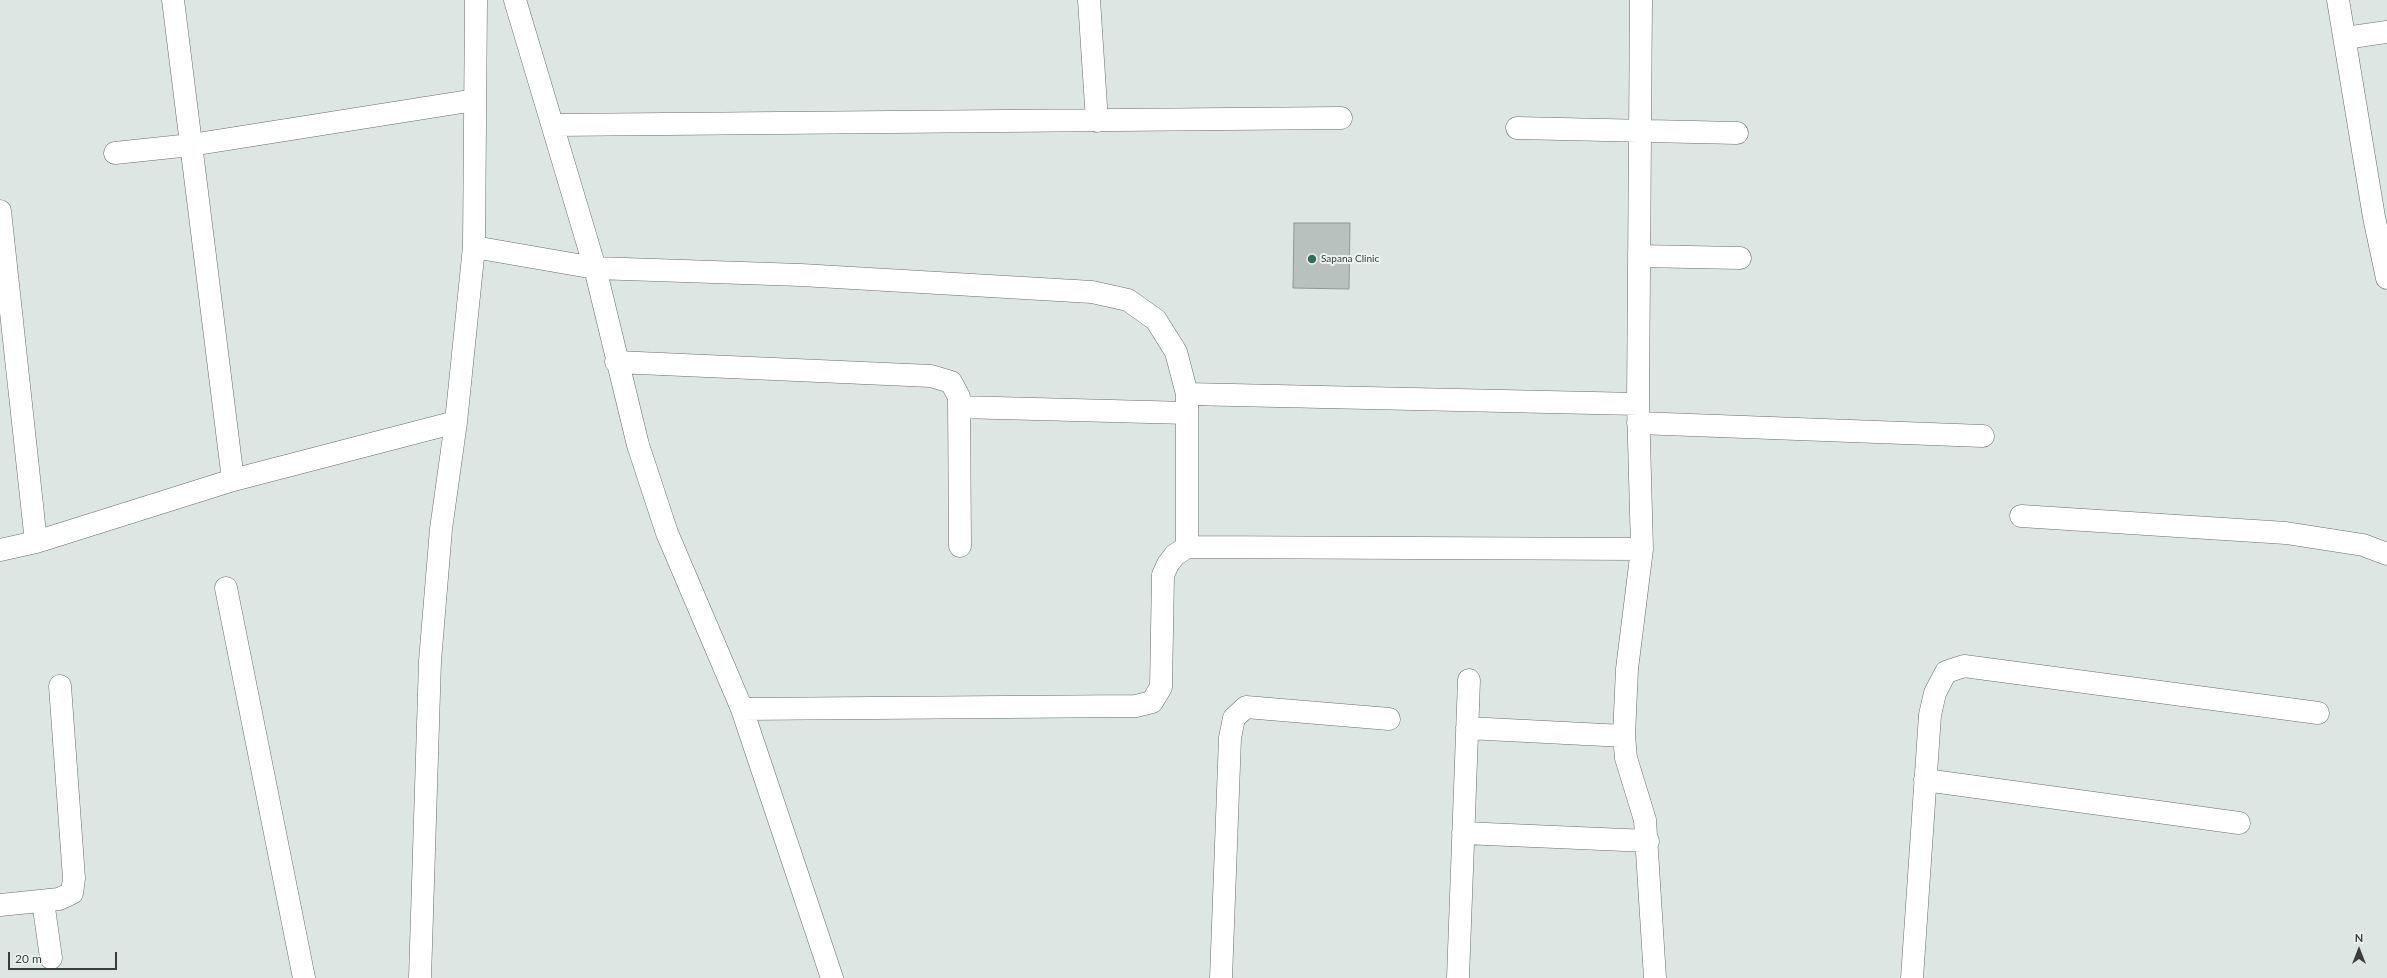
<!DOCTYPE html>
<style>
body{margin:0}
#map{position:relative;width:2387px;height:978px;overflow:hidden;background:#dde6e3;font-family:Lato,sans-serif}
canvas{display:block}
.north{position:absolute;left:2339px;top:930px;width:40px;height:40px;-webkit-text-stroke:3px #ebf3f0;paint-order:stroke;rotate:0deg;font-size:11px;font-weight:700;line-height:16px;text-align:center;color:#3a3d3c}
.north::after{content:'';display:block;margin:auto;width:14px;height:18px;background:#3a3d3c;clip-path:polygon(50% 0,100% 100%,50% 72%,0 100%)}
.scale{position:absolute;left:8px;top:952px;width:109px;height:18px;box-sizing:border-box;border:2px solid #3a3d3c;border-top:0;padding-left:5px;font-size:12px;line-height:14px;white-space:nowrap;color:#3a3d3c;-webkit-text-stroke:3px #ebf3f0;paint-order:stroke}
</style>
<div id="map">
<canvas width="2387" height="978"></canvas>
<div class="north">N</div>
<div class="scale">20 m</div>
</div>
<script>
const ctx = document.querySelector('canvas').getContext('2d');
ctx.lineJoin = 'round';
function paint(path, color) {
  ctx.fillStyle = color;
  ctx.fill(path, 'evenodd');
}
function poly(rows) {
  const path = new Path2D();
  for (const r of rows) {
    path.moveTo(r[0], r[1]);
    for (let i = 2; i < r.length; i += 2) path.lineTo(r[i], r[i + 1]);
  }
  return path;
}
function trace(path, color, width, dash) {
  ctx.strokeStyle = color;
  ctx.lineWidth = width;
  ctx.lineCap = dash ? 'butt' : 'round';
  ctx.setLineDash(dash || []);
  ctx.stroke(path);
}
function drawText(font, color, halo, rows, align = 'center') {
  ctx.font = font + ' Lato,sans-serif';
  ctx.lineWidth = 4;
  ctx.setLineDash([]);
  ctx.textBaseline = 'middle';
  ctx.strokeStyle = halo;
  ctx.fillStyle = color;
  for (const [text, x, y, turn = 0] of rows) {
    ctx.save();
    ctx.translate(x, y);
    ctx.rotate((+turn || 0) * Math.PI / 180);
    ctx.textAlign = isNaN(turn) ? turn : align;
    if (halo) ctx.strokeText(text, 0, 0);
    ctx.fillText(text, 0, 0);
    ctx.restore();
  }
}
const building = poly([
 [1294,223,1350,223,1349,289,1293,288,1294,223]
]);
const minor = poly([
 [515,0,595,268,638,445,667,533,742,709,832,978],
 [1089,0,1097,121],
 [1641,0,1638,404,1642,549,1627,669,1624,736,1626,758,1645,820,1655,978],
 [2338,0,2374,217,2387,278],
 [2345,38,2387,32],
 [554,125,1341,118],
 [1517,128,1737,133],
 [115,153,191,145,475,100],
 [0,211,36,542],
 [474,247,595,268,801,275,1092,292,1128,300,1156,320,1176,352,1187,394,1187,547,1642,549],
 [1639,256,1740,258],
 [616,362,931,376,951,382,959,397,960,546],
 [1187,394,1638,404],
 [959,407,1187,413],
 [1638,423,1983,436],
 [233,480,456,422],
 [2021,516,2286,533,2363,545,2387,554],
 [0,550,36,542,233,480,173,0],
 [226,588,304,978],
 [742,709,1136,706,1152,702,1161,687,1163,575,1168,564,1175,555,1187,547],
 [1467,728,1624,736],
 [1925,780,2239,823],
 [1463,833,1648,841],
 [43,901,51,958],
 [0,905,59,899,72,893,74,878,60,686],
 [420,978,430,661,441,529,456,422,474,247,476,0],
 [1221,978,1230,738,1234,718,1246,707,1389,719],
 [1458,978,1469,680],
 [1912,978,1930,715,1935,693,1946,672,1964,666,2318,713]
]);
const markers = [
 [1312,259,5,"#2d6d5b"]
];
const poiNames = [
 ["Sapana Clinic",1321,259]
];
paint(building, '#b9c1be');
trace(building, '#909895', 1);
trace(minor, '#676e6b', 23);
trace(minor, '#fff', 22);
for (const [x, y, r, color] of markers) {
  const dot = new Path2D();
  dot.arc(x, y, r, 0, 2 * Math.PI);
  ctx.fillStyle = color;
  ctx.fill(dot);
  trace(dot, '#ebf3f0', 1.5);
}
drawText('10px', '#3a3d3c', '#ebf3f0', poiNames, 'left');
</script>
